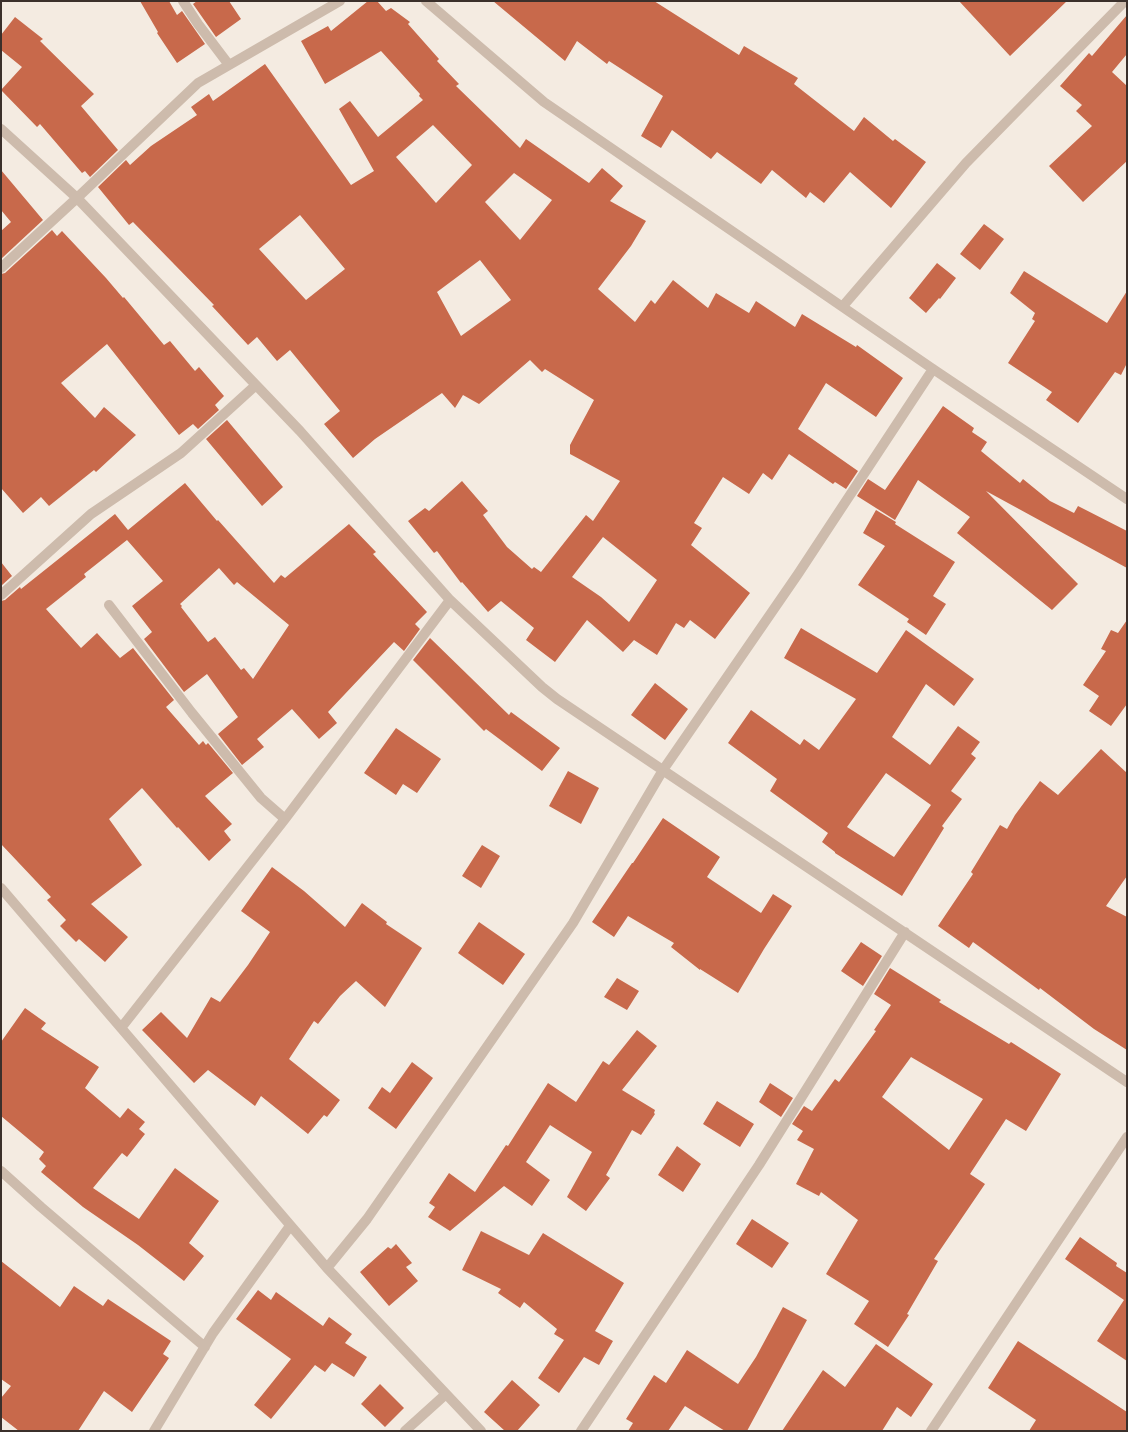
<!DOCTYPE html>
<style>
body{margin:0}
#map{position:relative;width:1128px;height:1432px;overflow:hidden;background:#f4ebe1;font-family:"Alegreya Sans",sans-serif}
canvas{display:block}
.frame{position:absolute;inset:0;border:2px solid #3b302b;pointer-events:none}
</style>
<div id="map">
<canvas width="1128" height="1432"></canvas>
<div class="frame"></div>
</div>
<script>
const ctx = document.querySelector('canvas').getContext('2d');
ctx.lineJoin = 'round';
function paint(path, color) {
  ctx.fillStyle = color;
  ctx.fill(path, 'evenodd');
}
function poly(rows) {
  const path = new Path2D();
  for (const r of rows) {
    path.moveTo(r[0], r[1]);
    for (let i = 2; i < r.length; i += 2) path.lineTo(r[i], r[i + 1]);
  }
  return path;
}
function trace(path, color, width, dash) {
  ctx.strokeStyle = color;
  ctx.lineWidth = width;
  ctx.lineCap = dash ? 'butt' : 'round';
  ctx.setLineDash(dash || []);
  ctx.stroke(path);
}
const building = poly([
 [140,1,169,1,177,15,182,11,205,44,177,63,157,33,158,32],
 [197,1,229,1,241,19,216,37,193,4],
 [368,1,377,1,386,11,391,8,410,22,408,24,439,59,437,61,459,84,456,86,520,148,526,139,589,183,602,168,623,186,610,201,646,221,631,246,598,289,635,322,651,300,655,304,673,280,708,308,716,293,749,313,756,301,795,327,802,314,856,347,857,345,903,378,876,417,826,383,798,429,858,471,846,489,835,482,833,484,789,454,772,480,763,473,749,494,723,477,694,523,702,528,691,545,750,593,715,639,690,620,684,628,676,623,657,655,634,640,623,652,587,620,555,662,526,640,534,628,501,601,488,612,462,582,461,583,437,551,434,553,408,521,425,508,429,511,462,481,488,511,483,515,507,547,532,569,534,567,541,572,586,515,593,521,620,481,570,454,570,445,594,400,545,369,542,372,530,360,479,404,463,395,455,408,442,393,375,439,353,458,324,424,340,411,290,350,277,361,257,337,248,345,212,306,214,305,133,222,129,225,98,187,126,160,130,165,151,146,197,115,191,107,209,94,213,101,265,64,351,185,374,171,339,109,350,101,378,137,423,100,419,96,420,94,381,51,325,84,301,41,328,26,331,31],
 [433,125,472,165,436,203,396,157],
 [514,173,552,200,520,240,485,202],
 [300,215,345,269,306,300,259,249],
 [480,260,511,300,461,336,437,292],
 [603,537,657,580,629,622,601,597,572,577],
 [493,1,654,1,739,55,744,46,798,78,794,84,854,131,864,117,893,141,895,139,926,162,891,208,850,172,824,203,810,192,806,198,772,170,761,184,717,152,711,159,672,130,661,148,641,136,663,96,609,61,607,64,577,41,565,61],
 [959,1,1067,1,1010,56],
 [1127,15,1127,54,1112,72,1127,86,1127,161,1083,202,1049,166,1092,126,1076,111,1082,105,1060,86,1089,53,1092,56],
 [15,17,43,39,40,41,94,94,81,106,118,150,90,177,85,171,82,173,40,124,37,127,1,90,22,67,1,50,1,35],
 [1,170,43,220,1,259,1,231,11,222,1,210],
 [984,224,1004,239,980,270,960,254],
 [52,230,57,236,62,231,106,278,123,298,124,297,164,345,170,341,195,371,199,367,224,396,215,405,219,410,198,429,193,424,179,435,107,344,61,383,95,418,104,407,136,435,96,472,94,470,49,506,41,497,23,513,1,488,1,274,5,273],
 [937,263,956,278,940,299,939,298,926,313,909,298],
 [1024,271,1107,323,1127,291,1127,363,1121,375,1115,372,1078,423,1046,400,1052,392,1008,363,1035,321,1032,319,1035,313,1010,293],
 [943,406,974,428,972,432,987,442,981,451,1020,483,1023,479,1050,501,1074,513,1078,506,1127,531,1127,568,986,491,1078,584,1052,610,957,533,970,517,918,480,895,520,857,496,868,479,885,490],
 [227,420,283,487,262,506,206,439],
 [185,483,217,521,218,520,274,583,281,575,285,578,349,524,376,552,373,554,427,612,415,624,420,629,404,651,394,642,328,712,337,723,319,739,292,709,257,739,264,747,242,765,218,734,238,717,207,674,184,692,144,639,152,632,132,606,163,581,127,540,84,574,86,577,46,609,81,648,97,633,120,658,133,648,174,700,166,707,199,745,203,741,206,745,208,743,233,773,205,796,232,824,224,831,231,840,209,861,178,827,177,828,142,788,109,819,142,865,91,904,128,937,105,962,79,939,76,942,60,926,66,920,47,900,51,897,1,844,1,601,5,600,20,587,21,589,115,514,128,530],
 [219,568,234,585,237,582,289,625,253,679,244,668,241,670,215,637,208,642,181,607,182,606,180,604],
 [876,510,896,522,895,524,955,562,933,596,946,604,926,635,907,622,909,619,858,585,885,546,863,533],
 [1,562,12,576,1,586],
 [1127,620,1127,704,1111,726,1089,711,1099,696,1083,685,1106,651,1101,649,1111,630,1118,633],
 [801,628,877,673,906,630,974,679,954,706,926,684,892,737,930,765,958,726,980,742,971,754,976,758,951,791,962,799,942,826,944,828,902,896,835,853,835,852,822,842,828,833,770,791,777,779,728,743,751,710,800,745,804,739,819,750,856,699,784,658],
 [886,773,931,805,894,857,847,827],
 [430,638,509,715,511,712,560,748,542,771,486,729,484,731,413,660],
 [655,683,688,709,665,740,631,715],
 [396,728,441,759,417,793,403,784,396,795,364,773],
 [1101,749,1127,773,1127,876,1106,906,1127,917,1127,1050,1094,1029,1040,988,1039,990,973,942,969,948,938,926,973,874,971,872,1000,825,1007,829,1015,815,1040,781,1058,795],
 [568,771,599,788,581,824,549,806],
 [663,818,720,857,707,877,761,913,773,894,792,906,764,949,738,993,700,969,700,970,671,947,674,943,628,916,614,937,592,922,632,863,633,863],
 [482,845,500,856,481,888,462,876],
 [272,867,304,891,345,927,362,903,387,922,386,924,422,948,385,1007,356,981,340,996,318,1024,314,1021,289,1059,340,1100,327,1117,324,1115,308,1134,261,1096,255,1106,208,1070,194,1083,142,1030,161,1012,187,1038,211,997,220,1002,248,965,270,932,241,911],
 [479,922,525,954,503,985,458,953],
 [861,942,882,956,863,986,841,971],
 [890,968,941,1000,939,1002,1009,1044,1011,1042,1061,1074,1026,1131,1006,1119,970,1174,985,1184,934,1259,938,1261,907,1314,909,1315,888,1347,854,1324,869,1301,826,1274,858,1220,821,1192,819,1196,796,1184,814,1149,797,1140,803,1131,792,1124,804,1106,812,1111,835,1079,839,1082,876,1031,874,1030,891,1005,874,994],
 [911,1057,983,1099,949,1150,882,1097],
 [617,978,639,991,627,1010,604,997],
 [25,1008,46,1023,41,1029,99,1067,85,1088,120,1118,128,1108,145,1122,139,1129,145,1134,127,1157,122,1153,93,1188,139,1219,175,1168,219,1201,189,1243,204,1256,184,1281,138,1245,83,1207,41,1172,46,1166,39,1159,44,1152,1,1116,1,1042],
 [637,1030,657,1046,622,1090,655,1110,654,1113,655,1114,641,1135,632,1130,606,1175,610,1178,586,1211,567,1197,592,1152,550,1125,526,1162,550,1180,532,1206,504,1186,450,1231,428,1217,435,1207,429,1203,449,1173,475,1192,506,1145,508,1146,548,1083,576,1102,603,1061,609,1065],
 [412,1062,433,1078,396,1129,368,1108,382,1087,390,1093],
 [770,1083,793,1098,781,1117,759,1102],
 [717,1101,754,1124,740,1147,703,1124],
 [677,1146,701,1164,683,1192,658,1175],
 [752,1219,789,1243,772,1268,736,1244],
 [481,1231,529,1255,543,1233,624,1283,595,1331,613,1341,599,1365,584,1357,559,1393,538,1378,564,1340,554,1334,557,1329,524,1302,520,1308,498,1293,501,1289,462,1270],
 [1080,1237,1117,1263,1116,1266,1127,1273,1127,1361,1097,1341,1124,1300,1065,1259],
 [396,1244,412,1263,406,1267,418,1281,389,1306,360,1272,388,1247,391,1249],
 [1,1261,60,1307,74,1286,103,1306,108,1299,171,1341,163,1354,169,1358,132,1412,104,1391,78,1431,19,1431,1,1417,1,1398,11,1386,1,1379],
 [258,1290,271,1300,276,1292,323,1326,329,1317,352,1334,345,1343,367,1357,354,1377,332,1363,325,1372,315,1365,271,1419,254,1405,291,1359,236,1319],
 [783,1307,807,1320,747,1431,725,1431,685,1406,668,1431,628,1431,633,1423,626,1419,654,1375,666,1383,687,1350,738,1384,756,1357],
 [1018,1341,1127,1412,1127,1431,1029,1431,1036,1420,988,1388],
 [876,1344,933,1384,911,1417,897,1407,882,1431,782,1431,823,1370,845,1387],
 [512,1380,540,1405,517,1431,505,1431,484,1412],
 [380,1384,404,1408,385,1427,361,1404]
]);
const minor = poly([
 [183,1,198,24,229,65],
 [426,1,544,102,933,369,1127,499],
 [1,129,77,198,300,431,450,600,542,687,557,699,1127,1082],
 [1,268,77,198,198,83,340,1],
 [843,306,966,163,1125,1],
 [1,595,91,514,181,453,256,385],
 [109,605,192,713,261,798,285,819],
 [1,888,327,1268,481,1431],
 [121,1028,285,819,450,600],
 [1,1171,41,1207,205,1347],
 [327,1268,367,1219,573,923,663,770,798,574,933,369],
 [154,1431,213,1333,290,1226],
 [405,1431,446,1394],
 [581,1431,759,1165,905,932],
 [931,1431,1127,1137]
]);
paint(building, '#c8694b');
trace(minor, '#cdbbac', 10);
</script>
